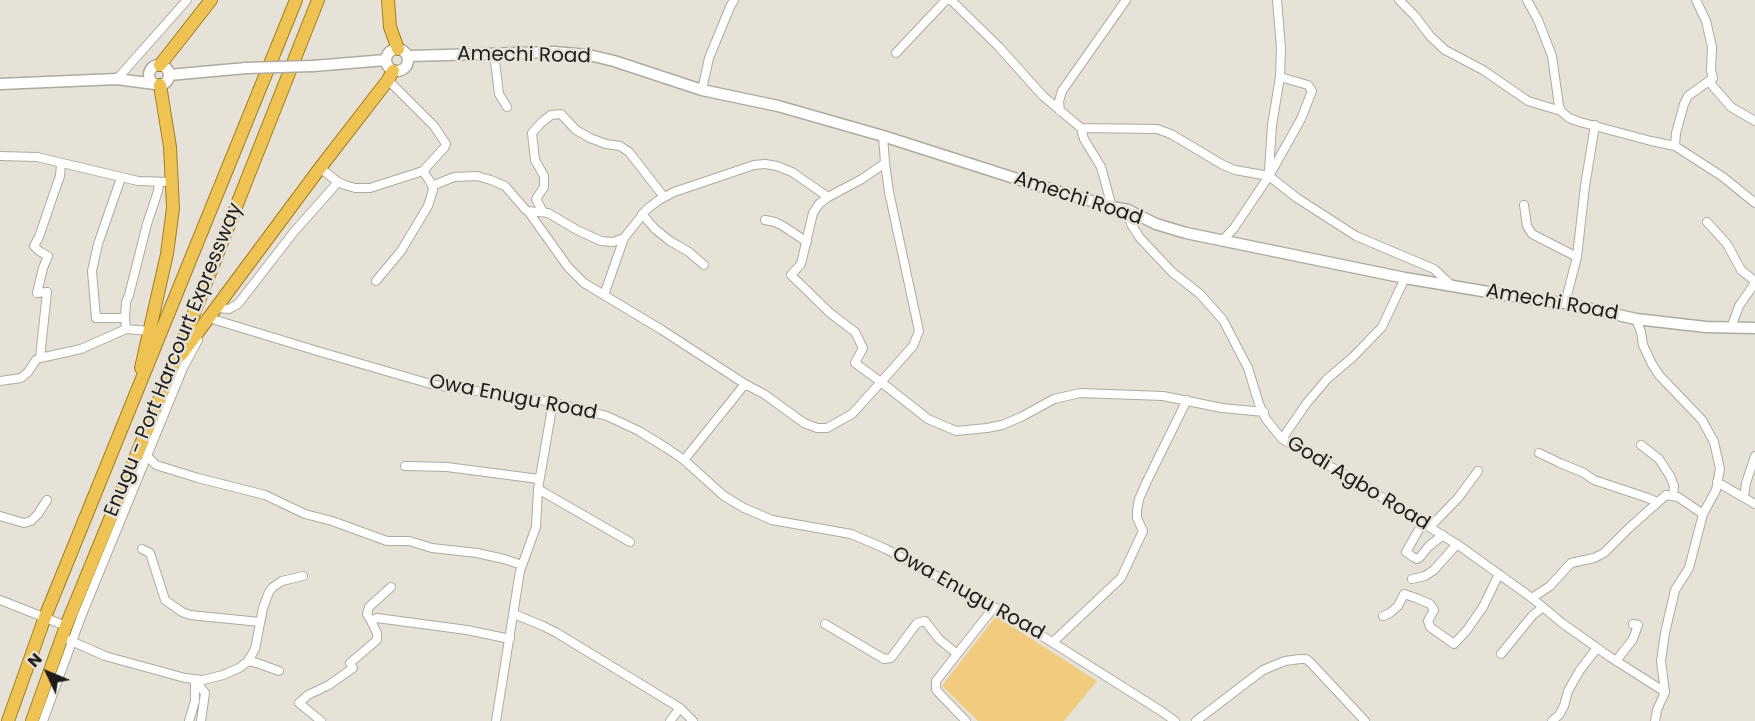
<!DOCTYPE html>
<style>
body{margin:0}
#map{position:relative;width:1755px;height:721px;overflow:hidden;background:#e7e2d8;font-family:Poppins,sans-serif}
canvas{display:block}
.north{position:absolute;left:18px;top:643px;width:60px;height:60px;-webkit-text-stroke:4px #e7e2d8;paint-order:stroke;rotate:314deg;font-size:16px;font-weight:700;line-height:24px;text-align:center;color:#1e1c19}
.north::after{content:'';display:block;margin:auto;width:21px;height:27px;background:#1e1c19;clip-path:polygon(50% 0,100% 100%,50% 72%,0 100%)}
</style>
<div id="map">
<canvas width="1755" height="721"></canvas>
<div class="north">N</div>
</div>
<script>
const ctx = document.querySelector('canvas').getContext('2d');
ctx.lineJoin = 'round';
function paint(path, color) {
  ctx.fillStyle = color;
  ctx.fill(path, 'evenodd');
}
function poly(rows) {
  const path = new Path2D();
  for (const r of rows) {
    if (r.length === 3) {
      path.moveTo(r[0] + r[2], r[1]);
      path.arc(r[0], r[1], r[2], 0, 2 * Math.PI);
      continue;
    }
    path.moveTo(r[0], r[1]);
    for (let i = 2; i < r.length; i += 2) path.lineTo(r[i], r[i + 1]);
  }
  return path;
}
function trace(path, color, width, dash) {
  ctx.strokeStyle = color;
  ctx.lineWidth = width;
  ctx.lineCap = dash ? 'butt' : 'round';
  ctx.setLineDash(dash || []);
  ctx.stroke(path);
}
function drawText(font, color, halo, rows, align = 'center') {
  ctx.font = font + ' Poppins,sans-serif';
  ctx.lineWidth = 5;
  ctx.setLineDash([]);
  ctx.textBaseline = 'middle';
  ctx.strokeStyle = halo;
  ctx.fillStyle = color;
  for (const [text, x, y, turn = 0] of rows) {
    ctx.save();
    ctx.translate(x, y);
    ctx.rotate((+turn || 0) * Math.PI / 180);
    ctx.textAlign = isNaN(turn) ? turn : align;
    if (halo) ctx.strokeText(text, 0, 0);
    ctx.fillText(text, 0, 0);
    ctx.restore();
  }
}
const green = poly([
 [996,616,1097,681,1064,721,978,721,942,686]
]);
const minor = poly([
 [951,0,999,47,1043,96,1081,128,1084,139,1101,167,1112,207],
 [1399,0,1415,16,1430,36,1445,50,1483,70,1528,101,1561,111,1569,118,1580,122,1651,141,1675,146,1723,177,1755,203],
 [1527,0,1538,20,1552,56,1559,106,1561,111],
 [1696,0,1706,21,1712,47,1711,71,1713,78,1710,83,1731,107,1755,121],
 [494,53,499,94,507,107],
 [896,53,946,0],
 [117,79,187,0],
 [702,90,709,58,730,7,734,0],
 [1060,111,1059,101,1062,91,1126,0],
 [1081,128,1157,129,1171,134,1223,165,1235,170,1269,176,1297,198,1356,236,1434,269,1451,285],
 [883,136,885,163,889,192,919,331,913,346,881,382,928,419,956,431,987,428,1002,425,1021,417,1054,399,1080,393,1163,396,1222,408,1264,412],
 [1675,146,1676,133,1684,104,1688,96,1713,78],
 [0,156,37,157,138,181,172,182],
 [320,168,338,182,345,185,355,188,370,188,423,171,444,148,446,144,434,126,388,80],
 [1269,171,1272,125,1280,77,1281,48,1277,0],
 [121,178,98,244,92,271,96,318,125,318,126,329],
 [432,186,454,177,477,176,491,180,505,186,525,209,528,211,548,213,577,230,601,241,613,242,624,238],
 [1524,205,1527,226,1532,234,1577,257],
 [1128,210,1131,224,1140,238,1172,272,1200,294,1223,320,1248,368,1259,404,1266,419,1282,439,1356,481,1461,547,1532,598,1562,623,1610,657,1665,692],
 [528,211,568,267,584,283,662,330,745,384,764,394,804,423,817,428,827,428,852,414,881,382,855,363,863,348,855,332,830,313,791,275,801,264,813,213,819,204,828,197],
 [543,212,536,199,544,187,544,176,535,160,532,133,542,122,551,115,561,114,576,130,590,138,606,144,620,146,629,152,664,197],
 [642,214,655,229,670,241,689,252,704,265],
 [765,220,775,222,783,226,807,242],
 [1707,222,1727,244,1741,270,1755,281],
 [1222,241,1234,228,1269,176,1301,119,1312,91,1308,85,1280,77],
 [376,281,401,251,428,206,433,190,431,183,423,171],
 [604,295,624,238,647,209,659,200,674,192,754,165,765,164,777,166,792,172,828,197,862,179,885,163],
 [1565,303,1577,257,1585,186,1595,125],
 [216,308,229,309,238,304,293,233,338,182],
 [125,318,126,302,129,295,147,224,158,191,159,182],
 [1636,319,1641,332,1643,345,1652,364,1659,375,1702,420,1714,442,1720,469,1716,490,1703,514,1689,568,1675,590,1665,633,1661,661,1665,692,1657,710,1655,721],
 [207,322,209,318,324,353,434,385,553,402,607,416,639,431,668,449,684,460,724,496,744,508,772,520,851,534,886,549,1009,615,1161,711,1175,721],
 [1731,328,1739,306,1755,283],
 [40,358,47,292,37,293,43,268,48,256,39,251,34,246,39,237,54,193,60,176,61,164],
 [0,381,21,378,28,372,36,360,40,358,81,349,126,329,149,331],
 [1282,439,1306,404,1327,379,1353,357,1382,327,1405,278],
 [1641,445,1659,459,1670,476,1674,486,1673,495],
 [1539,453,1560,463,1584,473,1594,480,1648,498,1657,502],
 [148,457,156,465,198,478,265,495,305,514,332,521,387,541,409,541,432,548,477,553,504,559,522,565],
 [684,460,745,384],
 [405,466,447,467,539,479],
 [1717,482,1755,504],
 [538,489,630,542],
 [1744,497,1746,483,1755,456],
 [0,516,24,523,31,521,38,514,47,500],
 [1425,524,1418,531,1406,552,1413,557,1417,559,1420,557,1429,546,1443,535],
 [1430,527,1458,498,1478,471],
 [142,549,150,553,165,600,182,612,190,615,260,622],
 [1412,579,1425,576,1434,570,1457,544],
 [1532,598,1550,586,1571,563,1594,558,1604,553,1629,528,1666,495,1678,497,1703,514],
 [0,600,66,626],
 [514,614,543,626,557,633,680,708,693,721],
 [1383,616,1390,613,1398,606,1404,594,1416,598,1430,604,1434,610,1428,621,1430,627,1454,644,1467,630,1483,607,1499,574],
 [371,621,367,614,369,607,391,587],
 [825,624,884,659,891,658,917,623,925,621,939,639,957,654],
 [69,640,105,656,185,678,203,680,223,675,239,668,247,662,251,656,255,649,263,608,269,592,273,587,282,581,303,576],
 [1053,642,1121,578,1143,531,1137,518,1137,510,1139,499,1147,481,1187,400],
 [1501,654,1532,616,1543,607],
 [248,661,257,663,279,671],
 [1616,661,1633,639,1638,625,1633,624],
 [195,680,205,693,201,721],
 [43,721,81,617,183,368,198,340],
 [189,721,195,701,195,680],
 [321,721,299,703,308,695,329,685,353,668,350,663,377,640,377,633,371,621,377,618,467,630,510,639],
 [496,721,520,571,536,527,538,489,553,402],
 [670,721,680,708],
 [966,721,938,692,936,689,936,681,994,607],
 [1196,721,1263,670,1285,661,1300,659,1306,659,1310,662,1365,721],
 [1552,721,1559,715,1564,706,1568,691,1580,670,1597,648]
]);
const secondary = poly([
 [397,60,11],
 [409,56,554,52,589,55,614,61,702,90,778,106,883,136,1036,185,1112,207,1128,210,1156,224,1186,233,1405,278,1518,297,1565,303,1636,319,1706,327,1755,328],
 [159,75,10],
 [313,66,386,60],
 [169,75,246,68],
 [0,84,117,79,155,84]
]);
const trunk = poly([
 [388,0,390,27,398,49],
 [160,65,211,0],
 [181,355,320,168,388,80,393,71],
 [141,368,167,254,173,208,170,147,160,85],
 [8,721,45,617,296,0],
 [32,721,66,626,173,366,318,0]
]);
const secondaryBridge = poly([
 [246,68,313,66]
]);
const streetNames = [
 ["Amechi Road",524,56,1],
 ["Amechi Road",1078,199,18],
 ["Amechi Road",1552,303,10],
 ["Enugu - Port Harcourt Expressway",174,360,-68],
 ["Owa Enugu Road",513,398,11],
 ["Godi Agbo Road",1358,484,31],
 ["Owa Enugu Road",968,594,29]
];
paint(green, '#f1cc7e');
trace(minor, '#afaaa1', 10);
trace(secondary, '#afaaa1', 13);
trace(trunk, '#a37f23', 14);
trace(minor, '#fff', 8);
trace(secondary, '#fff', 10);
trace(trunk, '#efc353', 12);
trace(secondaryBridge, '#afaaa1', 13, []);
trace(secondaryBridge, '#fff', 10);
drawText('20px', '#1e1c19', '#e7e2d8', streetNames);
</script>
